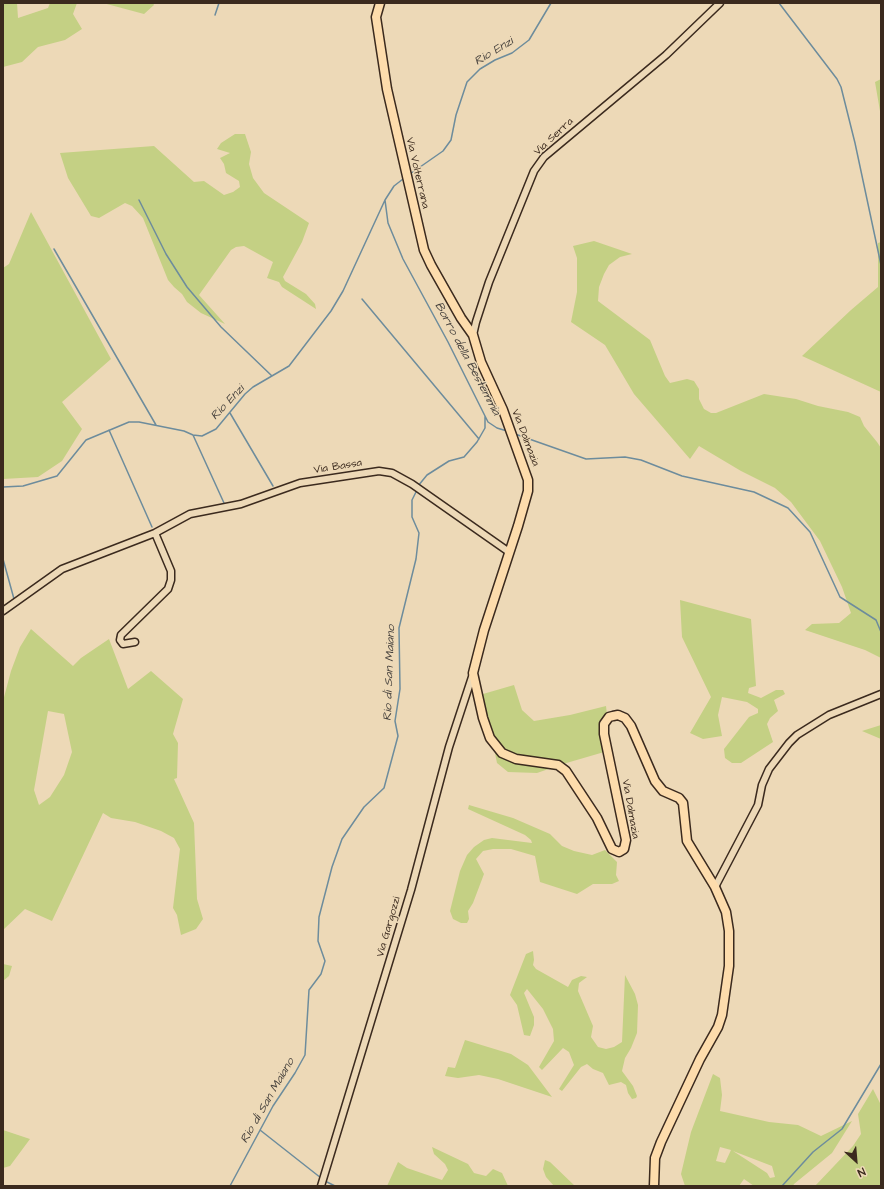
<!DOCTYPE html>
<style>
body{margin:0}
#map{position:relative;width:884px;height:1189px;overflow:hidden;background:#edd9b7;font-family:"Architects Daughter",sans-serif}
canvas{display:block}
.frame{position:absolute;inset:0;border:4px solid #3b2a1e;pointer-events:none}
.north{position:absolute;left:836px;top:1141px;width:40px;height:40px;-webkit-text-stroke:3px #edd9b7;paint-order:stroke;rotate:154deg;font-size:11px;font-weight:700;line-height:16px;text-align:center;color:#3b2a1e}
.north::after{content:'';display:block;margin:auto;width:14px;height:18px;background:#3b2a1e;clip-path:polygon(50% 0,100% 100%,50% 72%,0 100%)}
</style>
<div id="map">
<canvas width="884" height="1189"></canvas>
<div class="frame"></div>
<div class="north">N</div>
</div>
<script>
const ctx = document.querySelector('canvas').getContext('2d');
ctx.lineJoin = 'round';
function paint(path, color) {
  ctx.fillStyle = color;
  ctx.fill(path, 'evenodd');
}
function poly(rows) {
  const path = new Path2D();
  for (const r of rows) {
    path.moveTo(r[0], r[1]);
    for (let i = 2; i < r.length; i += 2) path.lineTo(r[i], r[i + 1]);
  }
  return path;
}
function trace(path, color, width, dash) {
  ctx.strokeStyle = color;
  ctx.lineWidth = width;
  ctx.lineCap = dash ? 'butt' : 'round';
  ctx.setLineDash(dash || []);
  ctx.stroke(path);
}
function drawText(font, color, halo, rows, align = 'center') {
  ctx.font = font + ' "Architects Daughter",sans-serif';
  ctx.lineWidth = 3;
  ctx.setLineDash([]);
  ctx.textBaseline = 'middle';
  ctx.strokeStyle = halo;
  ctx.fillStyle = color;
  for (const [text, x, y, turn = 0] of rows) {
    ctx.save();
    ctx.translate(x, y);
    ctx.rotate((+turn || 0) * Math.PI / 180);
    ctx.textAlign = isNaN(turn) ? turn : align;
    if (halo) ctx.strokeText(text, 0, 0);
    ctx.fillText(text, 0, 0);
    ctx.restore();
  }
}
const green = poly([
 [3,3,17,3,18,18,48,8,50,3,77,3,73,14,82,29,65,40,38,47,22,62,3,67],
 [103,3,153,3,154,5,144,14],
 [881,79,881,117,875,82],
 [235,134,245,134,251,152,249,164,253,178,264,193,309,223,302,242,283,277,285,281,306,294,315,304,316,309,282,287,279,282,267,278,273,262,244,246,236,247,231,250,199,295,225,324,201,313,187,302,182,294,174,287,168,280,143,218,132,206,125,203,99,218,91,216,68,178,60,153,154,146,194,182,204,181,224,195,233,192,240,187,239,181,226,173,224,164,220,158,230,153,217,149,221,143],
 [31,212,111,359,62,402,82,429,62,461,38,477,3,479,3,268,9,264],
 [594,241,632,254,620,257,609,265,604,274,599,287,598,301,650,340,665,376,670,383,687,379,694,381,699,389,699,399,704,409,711,413,716,413,764,394,796,399,818,406,848,412,860,417,864,426,877,442,881,448,881,658,865,650,805,630,812,624,839,623,851,613,842,587,820,541,791,502,775,488,741,471,699,446,690,459,634,394,605,345,571,322,577,292,577,258,573,246],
 [881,242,881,392,802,356,851,310,878,287,878,243],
 [680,600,751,619,756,686,749,688,748,693,761,698,776,690,783,690,785,694,774,700,778,711,770,718,767,724,773,742,741,763,732,763,725,758,724,749,749,717,758,713,758,709,747,702,722,697,718,715,722,736,703,739,690,733,711,697,682,637],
 [31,629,73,666,81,658,109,639,128,689,151,671,183,699,173,734,178,743,177,778,174,779,194,823,197,899,203,919,196,929,181,935,177,915,173,908,180,849,174,838,161,831,135,822,111,818,103,813,52,921,25,909,3,930,3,701,11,671,20,647],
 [48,711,64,714,72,752,64,775,50,797,39,805,34,790],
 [514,685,522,710,534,721,570,715,606,706,611,750,563,764,537,773,508,772,497,763,483,694],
 [881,725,881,739,862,731],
 [469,805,513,818,550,834,562,846,574,851,592,855,605,850,617,862,616,875,619,881,612,884,593,884,577,894,540,882,535,856,511,849,493,849,483,851,476,859,484,874,473,903,468,911,469,919,467,923,461,923,453,919,450,911,460,871,467,855,474,847,484,840,492,838,532,843,531,840,525,835,468,809],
 [533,951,534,960,533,965,536,969,568,987,572,980,581,976,587,977,579,983,578,991,593,1026,591,1037,598,1047,606,1049,614,1047,622,1042,625,975,635,994,638,1005,637,1033,631,1048,625,1058,622,1071,633,1086,637,1096,636,1098,632,1099,628,1093,626,1085,621,1082,609,1085,603,1073,593,1069,587,1064,581,1067,562,1091,559,1089,574,1065,569,1052,563,1048,542,1070,539,1067,554,1041,553,1029,543,1009,527,989,524,993,534,1017,534,1025,530,1036,524,1035,517,1005,510,995,526,954],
 [3,964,12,966,9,976,3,981],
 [465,1040,511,1054,528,1065,552,1097,498,1079,479,1075,458,1078,445,1076,448,1067,455,1068],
 [713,1074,720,1078,722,1095,720,1111,769,1122,798,1125,821,1136,852,1121,832,1153,794,1184,793,1186,754,1186,744,1179,739,1186,685,1186,681,1174,691,1132],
 [720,1147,731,1150,725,1163,716,1161],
 [733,1151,772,1166,775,1177,770,1178,767,1173],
 [873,1089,880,1103,881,1186,815,1186,853,1146,861,1134,858,1114],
 [3,1130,30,1139,10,1166,3,1168],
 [432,1147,468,1164,474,1173,486,1176,493,1169,502,1173,508,1186,387,1186,398,1162,407,1168,442,1180,448,1170,445,1164,434,1154],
 [545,1160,550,1162,575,1186,554,1186,546,1177,543,1169]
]);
const stream = poly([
 [779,3,837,79,841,87,855,143,881,265],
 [215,15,219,3],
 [410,174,443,151,451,140,456,115,467,82,480,69,495,60,512,53,529,40,551,3],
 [139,200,166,254,187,287,221,327,272,376],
 [385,200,388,223,403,259,448,342,488,422,497,428,507,431],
 [54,249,156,425],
 [362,299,479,439],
 [230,413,273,486],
 [109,430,152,527],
 [515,434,586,459,625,457,641,460,682,476,754,492,788,508,810,532,840,597,876,620,881,632],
 [193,435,224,503],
 [418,486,427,475,449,461,464,457,477,442,485,428,485,416],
 [3,487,23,486,57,476,86,440,129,422,139,422,184,431,193,435,202,436,216,429,245,394,253,387,289,366,331,311,343,291,385,200,394,186,403,179],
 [3,559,14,599],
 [260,1130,321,1178],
 [327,1182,335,1186],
 [230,1186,273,1106,295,1073,305,1055,309,990,321,974,325,961,318,941,319,917,332,867,342,839,364,807,384,788,398,736,395,721,400,689,399,628,416,559,419,533,412,517,412,500,417,490],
 [782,1186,813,1152,842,1129,881,1064]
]);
const minor = poly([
 [473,335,476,322,489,282,534,171,544,157,666,55,720,3],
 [3,611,62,569,155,533,190,514,241,504,300,483,379,471,392,473,412,484,509,552],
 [135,642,123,644,120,640,121,635,168,589,171,580,171,571,155,533],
 [715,887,758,805,762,785,769,769,789,743,797,735,829,715,881,694],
 [321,1186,411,890,449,747,473,674]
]);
const major = poly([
 [380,3,376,17,387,89,424,250,431,265,461,318,473,335,481,362,503,410,528,480,528,491,518,526,484,630,473,673,483,718,490,738,502,753,516,759,558,765,566,771,597,818,612,849,619,852,624,849,626,840,604,734,604,724,609,717,613,716,618,715,625,718,631,726,655,781,663,791,679,798,683,803,687,841,715,887,726,912,729,931,729,966,722,1015,718,1027,700,1059,661,1142,655,1158,654,1186]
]);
const streetNames = [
 ["Via Serra",554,137,-43],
 ["Via Volterrana",417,173,77],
 ["Via Dalmazia",525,438,69],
 ["Via Bassa",338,467,-9],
 ["Via Dalmazia",630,809,80],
 ["Via Gargozzi",389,927,-74]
];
const waterNames = [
 ["Rio Enzi",494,52,-31],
 ["Borro della Bestemmia",467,359,62],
 ["Rio Enzi",228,403,-47],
 ["Rio di San Maiano",390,673,-88],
 ["Rio di San Maiano",268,1101,-60]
];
paint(green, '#c4d084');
trace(stream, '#6d8c9c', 1.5);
trace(minor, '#3b2a1e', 9);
trace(major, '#3b2a1e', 11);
trace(minor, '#edd9b7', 6);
trace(major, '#fddcac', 8);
drawText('11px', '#3b2a1e', '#edd9b7', streetNames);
drawText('italic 12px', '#48433e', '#edd9b7', waterNames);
</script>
